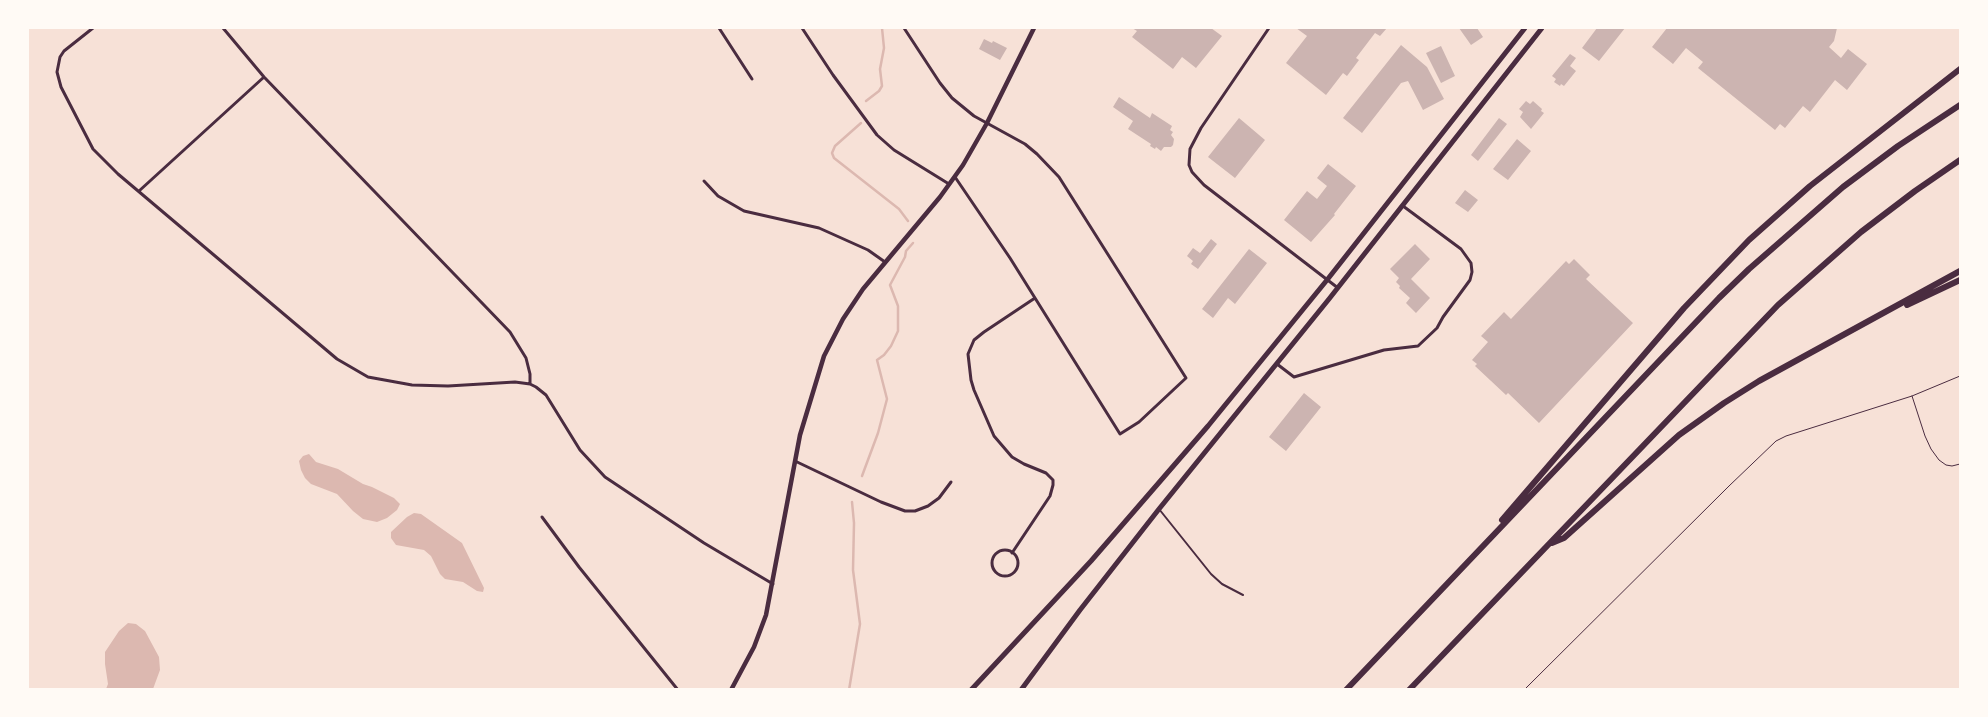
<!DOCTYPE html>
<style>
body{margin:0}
#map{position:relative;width:1988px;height:717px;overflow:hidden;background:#f7e1d7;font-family:"Libre Baskerville",serif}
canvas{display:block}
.frame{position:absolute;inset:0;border:29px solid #fffaf5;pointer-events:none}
</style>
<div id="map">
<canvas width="1988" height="717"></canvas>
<div class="frame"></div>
</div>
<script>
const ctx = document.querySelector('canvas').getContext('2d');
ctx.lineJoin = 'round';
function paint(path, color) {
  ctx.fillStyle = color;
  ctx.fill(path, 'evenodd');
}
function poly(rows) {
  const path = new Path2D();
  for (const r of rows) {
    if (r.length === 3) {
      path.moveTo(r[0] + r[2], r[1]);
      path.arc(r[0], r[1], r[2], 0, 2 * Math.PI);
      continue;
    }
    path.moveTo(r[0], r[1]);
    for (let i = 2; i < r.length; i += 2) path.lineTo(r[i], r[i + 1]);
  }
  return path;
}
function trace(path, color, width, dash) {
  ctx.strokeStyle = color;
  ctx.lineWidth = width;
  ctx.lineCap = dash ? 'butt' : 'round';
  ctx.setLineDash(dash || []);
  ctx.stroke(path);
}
const water = poly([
 [309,454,316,462,338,469,363,484,372,487,394,498,400,504,397,510,387,518,377,522,363,519,353,511,337,494,311,484,305,478,301,470,299,461,303,456],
 [414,513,421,514,462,543,484,588,483,592,477,591,463,582,445,579,440,574,431,556,424,550,396,545,391,538,391,532,407,517],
 [128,623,136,624,145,631,159,657,160,670,153,689,106,689,108,684,105,664,105,652,119,631]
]);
const stream = poly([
 [866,101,879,91,882,86,880,69,884,48,882,28],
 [861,123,835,146,832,153,834,158,899,209,908,221],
 [862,476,878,433,887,399,877,360,884,355,891,346,898,331,898,306,890,285,905,257,906,251,913,243],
 [849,690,860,624,853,570,854,523,852,502]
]);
const building = poly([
 [1132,28,1211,28,1222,36,1196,68,1182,57,1173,69,1132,37,1137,31],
 [1296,28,1387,28,1380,36,1375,33,1356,58,1359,60,1347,76,1343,73,1326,95,1286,63,1307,36],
 [1459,28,1477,28,1483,37,1471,45],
 [1597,28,1625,28,1599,61,1582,48],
 [1667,28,1837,28,1834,41,1829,47,1841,58,1848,49,1867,64,1847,90,1835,80,1810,112,1803,106,1785,128,1780,124,1775,130,1698,68,1703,62,1686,48,1673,64,1652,47],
 [984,39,992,43,993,41,1007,48,1000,60,979,49],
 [1401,45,1427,67,1444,99,1423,110,1408,81,1401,83,1362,133,1343,118],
 [1441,46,1455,76,1441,83,1426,53],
 [1570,54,1576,58,1570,66,1576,71,1564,86,1561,84,1560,86,1554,82,1556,79,1552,76],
 [1119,97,1150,118,1152,113,1172,126,1170,130,1173,132,1171,135,1174,139,1173,145,1171,147,1164,147,1161,151,1156,147,1155,149,1150,146,1151,144,1128,129,1133,121,1113,107],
 [1526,101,1530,104,1533,101,1542,109,1541,111,1544,113,1531,129,1520,117,1523,112,1519,109],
 [1239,118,1265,140,1235,178,1208,157],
 [1499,118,1507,124,1478,161,1471,155],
 [1517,139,1531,151,1508,180,1493,169],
 [1328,164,1356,186,1334,214,1335,215,1311,242,1284,220,1307,191,1317,199,1327,186,1317,178],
 [1465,190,1478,200,1468,212,1455,203],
 [1211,239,1217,244,1198,269,1191,264,1193,261,1187,256,1193,248,1200,253],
 [1415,244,1430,259,1411,279,1430,298,1416,313,1406,303,1410,298,1399,288,1400,286,1396,282,1399,278,1390,269],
 [1249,249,1267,263,1235,304,1228,298,1213,318,1202,309],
 [1574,259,1590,275,1586,279,1633,323,1539,423,1508,393,1506,395,1475,366,1477,364,1472,360,1488,342,1481,336,1504,312,1511,319,1566,261,1569,264],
 [1304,393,1321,407,1286,451,1269,437]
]);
const path = poly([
 [1912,396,1925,436,1931,449,1939,460,1946,465,1952,466,1960,464],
 [1524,690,1729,486,1776,441,1786,436,1912,396,1960,376]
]);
const service = poly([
 [1159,509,1211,574,1222,584,1243,595]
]);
const minor = poly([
 [93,28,64,51,60,57,57,72,61,87,93,149,118,174,337,359,368,377,412,385,448,386,515,382,530,384,536,387,546,395,580,450,605,477,704,543,773,584],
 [223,28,264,77,510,332,526,358,530,374,530,384],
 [719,28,752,79],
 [802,28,833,75,877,135,894,150,949,184],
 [904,28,940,83,952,98,974,116,1025,144,1037,154,1059,177,1186,378,1139,422,1120,434,1010,258,955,177],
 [1269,28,1201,128,1190,149,1189,165,1192,172,1204,185,1338,288],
 [704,181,718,196,744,211,819,228,868,250,885,262],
 [139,191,264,77],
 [1277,364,1294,377,1384,350,1418,346,1437,328,1443,317,1470,280,1472,272,1471,263,1461,249,1403,206],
 [795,461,881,502,905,511,915,511,928,506,939,498,951,482],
 [542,517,579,567,678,690],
 [1005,563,13],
 [1012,553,1050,496,1053,485,1053,480,1046,473,1024,464,1012,457,994,436,974,390,971,380,968,354,974,340,984,332,1035,298]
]);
const tertiary = poly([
 [731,690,754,647,766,615,800,435,824,356,843,319,863,289,940,197,963,165,987,123,1034,28]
]);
const primary = poly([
 [971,690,1091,561,1208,426,1327,280,1525,28],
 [1021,690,1080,610,1159,509,1329,299,1542,28]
]);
const motorway = poly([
 [1907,305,1960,280],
 [1502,520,1684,308,1749,240,1810,186,1960,69],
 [1552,543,1564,538,1679,435,1724,403,1759,381,1960,271],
 [1346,690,1719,298,1749,269,1843,187,1898,146,1960,105],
 [1409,690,1778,305,1861,232,1915,191,1960,160]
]);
paint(water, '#dcb8b0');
trace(stream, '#dcb8b0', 2.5);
paint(building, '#ccb4b1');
trace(path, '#4a2c40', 1);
trace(service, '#4a2c40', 2);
trace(minor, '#4a2c40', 3);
trace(tertiary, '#4a2c40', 4.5);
trace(primary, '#4a2c40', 5);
trace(motorway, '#4a2c40', 6);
</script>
